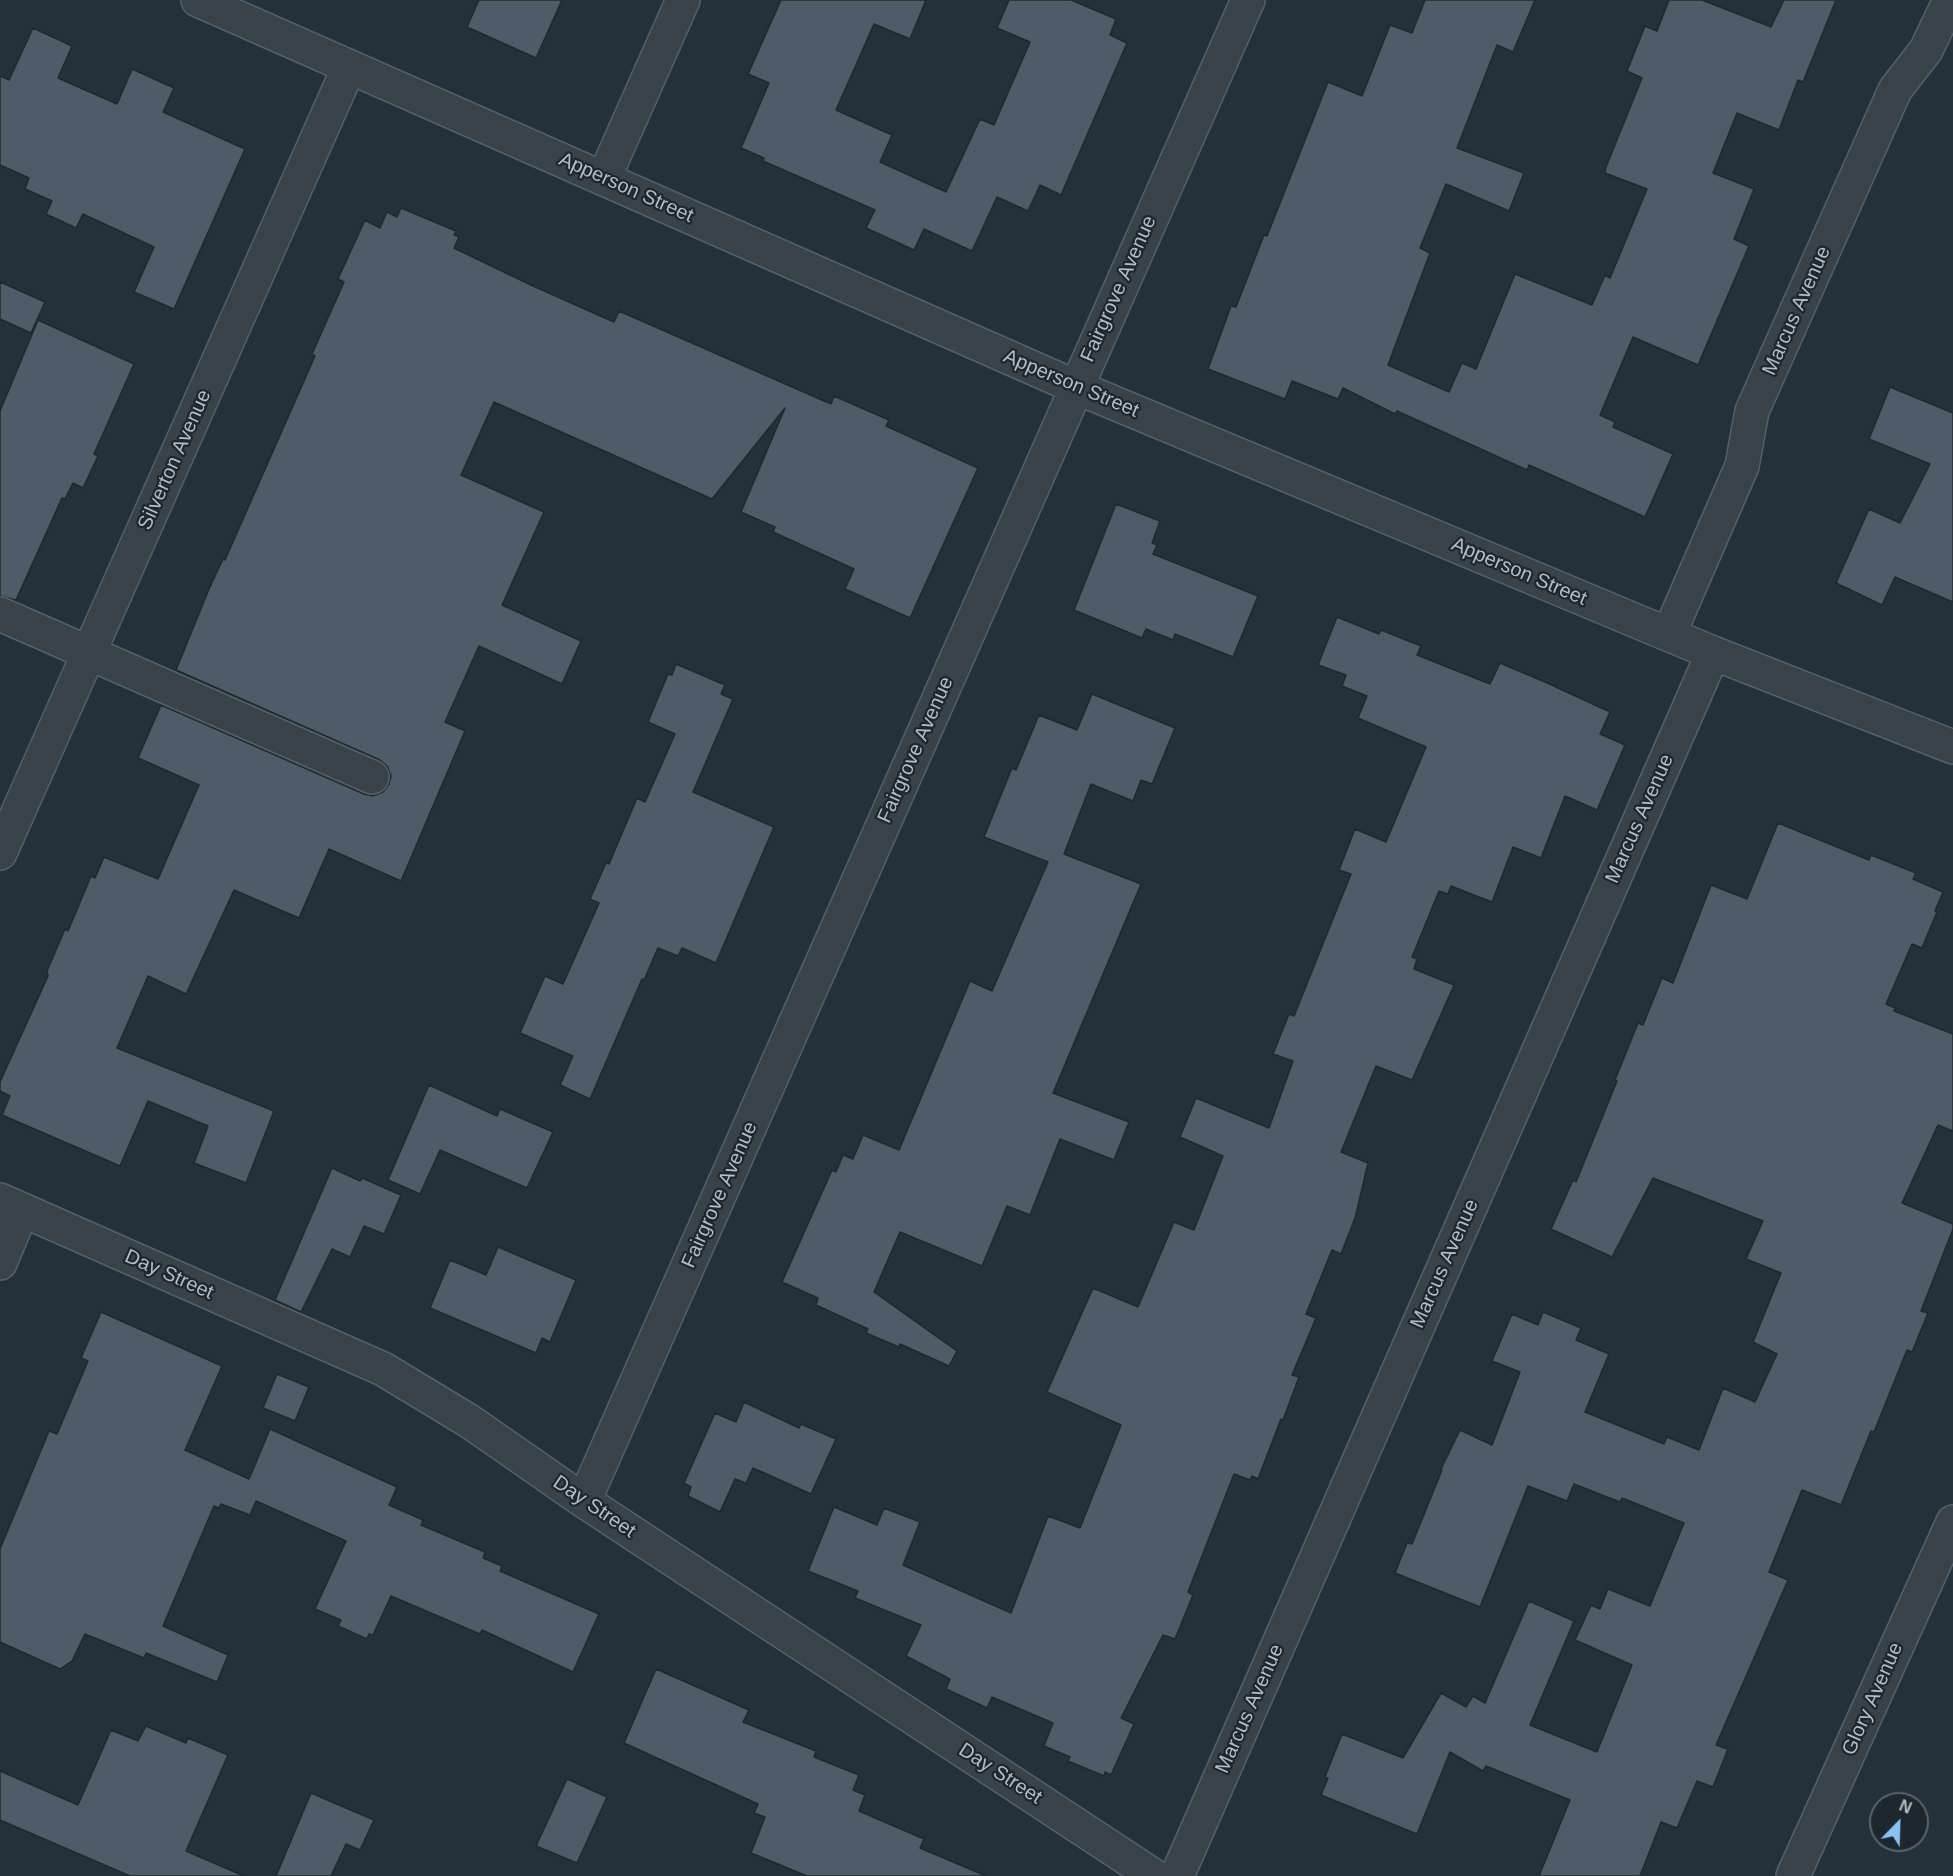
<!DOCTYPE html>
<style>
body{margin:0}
#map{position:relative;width:1953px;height:1876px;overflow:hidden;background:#24313a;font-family:Arial,sans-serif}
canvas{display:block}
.north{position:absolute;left:1869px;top:1792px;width:60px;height:60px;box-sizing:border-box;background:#1d272f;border:2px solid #59636b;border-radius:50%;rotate:23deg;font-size:16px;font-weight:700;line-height:24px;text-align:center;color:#b3bdc6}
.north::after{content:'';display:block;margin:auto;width:21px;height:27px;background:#8cc2f2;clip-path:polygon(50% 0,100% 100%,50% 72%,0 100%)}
</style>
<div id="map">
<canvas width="1953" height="1876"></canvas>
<div class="north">N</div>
</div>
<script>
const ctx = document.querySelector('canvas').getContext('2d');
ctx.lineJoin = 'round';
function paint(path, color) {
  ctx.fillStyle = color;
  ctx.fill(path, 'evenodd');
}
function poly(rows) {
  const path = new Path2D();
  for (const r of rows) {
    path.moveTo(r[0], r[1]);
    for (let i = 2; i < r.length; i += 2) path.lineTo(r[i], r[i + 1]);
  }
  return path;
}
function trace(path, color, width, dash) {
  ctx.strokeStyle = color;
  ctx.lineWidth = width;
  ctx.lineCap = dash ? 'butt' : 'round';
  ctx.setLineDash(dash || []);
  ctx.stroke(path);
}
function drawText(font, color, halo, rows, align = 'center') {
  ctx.font = font + ' Arial,sans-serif';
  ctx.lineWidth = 4.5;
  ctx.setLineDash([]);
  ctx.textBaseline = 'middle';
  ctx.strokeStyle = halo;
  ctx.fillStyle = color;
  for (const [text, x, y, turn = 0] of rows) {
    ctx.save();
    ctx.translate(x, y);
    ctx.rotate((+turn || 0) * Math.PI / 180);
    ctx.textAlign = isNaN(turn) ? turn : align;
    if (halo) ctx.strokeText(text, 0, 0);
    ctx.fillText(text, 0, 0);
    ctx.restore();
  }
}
const building = poly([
 [479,0,562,0,536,58,467,27,479,0],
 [781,0,926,0,910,39,874,24,836,110,892,135,880,162,946,192,980,119,994,125,1030,42,997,28,1009,0,1071,0,1116,19,1110,35,1127,43,1061,195,1040,185,1028,211,997,197,972,251,924,229,914,250,866,228,875,210,763,161,764,158,741,148,769,83,748,74,781,0],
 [1425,0,1535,0,1513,52,1497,45,1457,148,1524,173,1509,211,1446,184,1420,248,1430,253,1388,365,1449,392,1462,363,1476,369,1515,274,1592,305,1605,275,1610,278,1647,189,1605,173,1606,167,1642,78,1627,71,1645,26,1657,31,1669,0,1702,0,1771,27,1784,0,1836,0,1803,82,1798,80,1779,130,1737,113,1713,173,1754,189,1734,239,1749,246,1698,365,1633,337,1600,415,1615,422,1613,427,1673,454,1645,517,1529,465,1527,470,1397,411,1395,414,1343,388,1338,399,1292,381,1285,399,1208,369,1231,306,1236,307,1264,235,1267,236,1328,82,1362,96,1390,25,1412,33,1425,0],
 [33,28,72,46,58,78,117,104,132,69,174,88,163,112,245,149,174,309,134,292,154,247,83,214,76,228,46,214,52,201,25,189,29,178,0,165,0,76,9,80,33,28],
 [401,208,456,231,454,235,459,237,454,248,533,286,614,322,619,311,831,404,834,396,889,420,886,426,978,468,910,618,845,589,854,569,773,532,775,527,741,512,785,408,712,499,494,402,461,475,544,512,502,605,581,641,562,684,479,646,445,722,465,731,401,881,329,849,299,918,234,890,186,994,148,976,117,1048,274,1111,246,1183,194,1163,208,1126,148,1101,120,1166,2,1115,10,1096,0,1091,0,1082,48,976,47,971,65,929,68,931,91,876,95,878,104,857,158,879,199,785,138,758,161,705,364,794,373,796,383,792,389,784,391,776,387,766,380,760,176,670,209,589,223,559,225,560,315,356,312,354,344,282,338,279,365,220,380,228,387,212,397,217,401,208],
 [0,282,45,302,31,333,0,319,0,282],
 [38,320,134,364,94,454,98,456,83,488,73,483,65,499,62,498,16,600,0,596,0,411,38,320],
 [1890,387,1953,413,1953,602,1895,577,1882,605,1836,583,1869,509,1900,523,1930,464,1869,439,1890,387],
 [1116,504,1160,521,1152,543,1157,545,1153,554,1258,596,1233,657,1175,634,1173,640,1146,629,1142,638,1074,610,1116,504],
 [1337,617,1379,634,1381,630,1421,646,1417,655,1490,684,1500,663,1545,682,1610,712,1600,734,1625,745,1597,810,1565,796,1541,858,1513,847,1492,902,1451,886,1448,894,1439,891,1412,957,1417,959,1414,969,1454,985,1412,1080,1376,1066,1341,1152,1368,1163,1355,1218,1341,1254,1332,1250,1306,1314,1316,1318,1292,1375,1299,1377,1283,1420,1281,1419,1258,1479,1252,1476,1250,1480,1234,1474,1188,1592,1193,1595,1175,1639,1163,1635,1121,1718,1134,1724,1111,1775,1105,1772,1104,1776,1068,1761,1070,1757,1044,1746,1053,1723,992,1697,987,1708,946,1689,950,1679,906,1656,921,1625,855,1598,858,1591,808,1571,834,1507,877,1525,884,1508,920,1522,903,1565,1011,1613,1048,1516,1080,1528,1121,1425,1047,1392,1093,1288,1138,1307,1174,1222,1194,1230,1223,1156,1180,1137,1196,1098,1269,1128,1293,1061,1273,1054,1289,1014,1294,1016,1351,874,1339,870,1355,829,1386,842,1426,747,1358,718,1367,696,1342,686,1346,675,1318,665,1337,617],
 [676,664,725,685,721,694,733,699,693,792,774,827,716,963,682,948,678,956,658,948,644,980,642,979,590,1099,560,1085,573,1056,520,1033,545,976,563,984,599,903,590,899,606,863,609,864,637,798,645,802,675,734,648,722,668,674,672,675,676,664],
 [1092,694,1175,728,1152,784,1141,780,1133,801,1091,784,1064,854,1141,884,1053,1093,1129,1122,1114,1160,1060,1139,1030,1215,1007,1206,982,1266,900,1232,874,1292,957,1351,949,1366,900,1344,899,1347,866,1333,868,1329,816,1305,818,1298,782,1282,832,1170,836,1172,843,1155,853,1159,863,1135,899,1150,970,981,992,991,1048,862,984,837,1012,768,1016,770,1039,715,1077,730,1092,694],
 [1778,823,1869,860,1871,855,1916,873,1913,879,1943,892,1935,911,1937,912,1922,948,1912,944,1886,1004,1895,1008,1894,1011,1953,1034,1953,1131,1938,1125,1902,1203,1953,1224,1953,1229,1921,1311,1928,1313,1912,1352,1907,1350,1874,1432,1871,1431,1841,1505,1802,1490,1769,1572,1788,1580,1716,1745,1728,1749,1713,1787,1697,1781,1677,1828,1661,1822,1640,1876,1539,1876,1570,1800,1486,1766,1483,1771,1450,1752,1417,1834,1321,1795,1328,1778,1325,1777,1342,1734,1403,1758,1441,1693,1466,1707,1473,1696,1485,1703,1529,1601,1574,1621,1530,1725,1597,1752,1632,1665,1575,1640,1591,1605,1600,1609,1608,1589,1650,1606,1684,1523,1622,1498,1620,1502,1574,1484,1567,1501,1528,1486,1480,1607,1395,1573,1407,1543,1412,1544,1442,1470,1441,1469,1460,1430,1492,1445,1520,1372,1492,1361,1512,1314,1538,1325,1543,1312,1581,1328,1576,1340,1609,1354,1585,1412,1664,1444,1667,1437,1699,1450,1723,1388,1755,1402,1777,1354,1753,1342,1781,1273,1746,1259,1763,1221,1653,1178,1612,1257,1551,1229,1573,1180,1576,1182,1617,1081,1615,1080,1638,1023,1643,1025,1662,978,1673,983,1711,885,1747,899,1778,823],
 [429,1085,497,1116,500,1109,553,1132,527,1188,440,1150,420,1194,388,1180,429,1085],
 [332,1168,360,1181,362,1178,401,1195,384,1234,364,1226,350,1257,332,1249,301,1312,275,1300,332,1168],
 [498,1247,576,1280,550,1342,542,1338,536,1353,430,1308,450,1260,486,1275,498,1247],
 [101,1312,222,1366,185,1450,249,1479,270,1429,397,1487,389,1505,423,1520,421,1525,485,1552,483,1558,502,1566,500,1571,599,1614,573,1672,482,1630,480,1634,391,1596,373,1635,369,1634,367,1639,338,1626,341,1620,315,1609,346,1541,256,1501,250,1515,221,1504,219,1508,214,1506,163,1626,228,1655,217,1682,146,1653,144,1658,85,1634,72,1661,60,1669,0,1642,0,1549,49,1431,57,1434,88,1361,81,1358,101,1312],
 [277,1374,309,1387,295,1421,263,1408,277,1374],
 [744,1402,799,1428,801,1424,836,1439,811,1494,753,1468,746,1483,735,1479,720,1512,688,1496,691,1487,684,1483,715,1413,736,1422,744,1402],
 [656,1669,749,1710,743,1722,816,1751,814,1757,859,1775,853,1790,865,1795,859,1811,924,1839,920,1848,986,1876,807,1876,751,1853,765,1817,754,1813,758,1804,624,1743,656,1669],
 [146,1726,186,1743,188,1738,228,1755,186,1851,244,1876,130,1876,0,1820,0,1771,78,1805,111,1730,138,1741,146,1726],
 [567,1779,607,1797,577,1863,536,1846,567,1779],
 [311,1793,374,1820,360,1850,346,1844,331,1876,276,1876,311,1793]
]);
const minor = poly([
 [198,0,1076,387,1713,653,1953,747],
 [604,178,683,0],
 [0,614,372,777],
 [1669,634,1742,466,1752,411,1895,90,1926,50,1950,0],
 [0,853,349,67],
 [0,1200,383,1369,469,1421,584,1501,1154,1876],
 [0,1263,22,1210],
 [584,1501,1248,0],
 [1177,1876,1713,653],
 [1793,1876,1953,1522]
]);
const streetNames = [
 ["Apperson Street",626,188,24],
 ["Fairgrove Avenue",1119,289,-66],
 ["Marcus Avenue",1797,311,-66],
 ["Apperson Street",1071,384,23],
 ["Silverton Avenue",175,460,-66],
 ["Apperson Street",1519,572,23],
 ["Fairgrove Avenue",916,750,-66],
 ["Marcus Avenue",1640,819,-66],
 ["Fairgrove Avenue",720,1195,-66],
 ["Marcus Avenue",1445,1264,-66],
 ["Day Street",169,1275,24],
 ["Day Street",594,1507,34],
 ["Glory Avenue",1873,1699,-66],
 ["Marcus Avenue",1250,1709,-66],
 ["Day Street",1000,1774,33]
];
paint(building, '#4f5c68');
trace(building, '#1f2931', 1.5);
trace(minor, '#556068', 36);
trace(minor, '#37424b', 33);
drawText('20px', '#b3bdc6', '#1d272f', streetNames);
</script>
